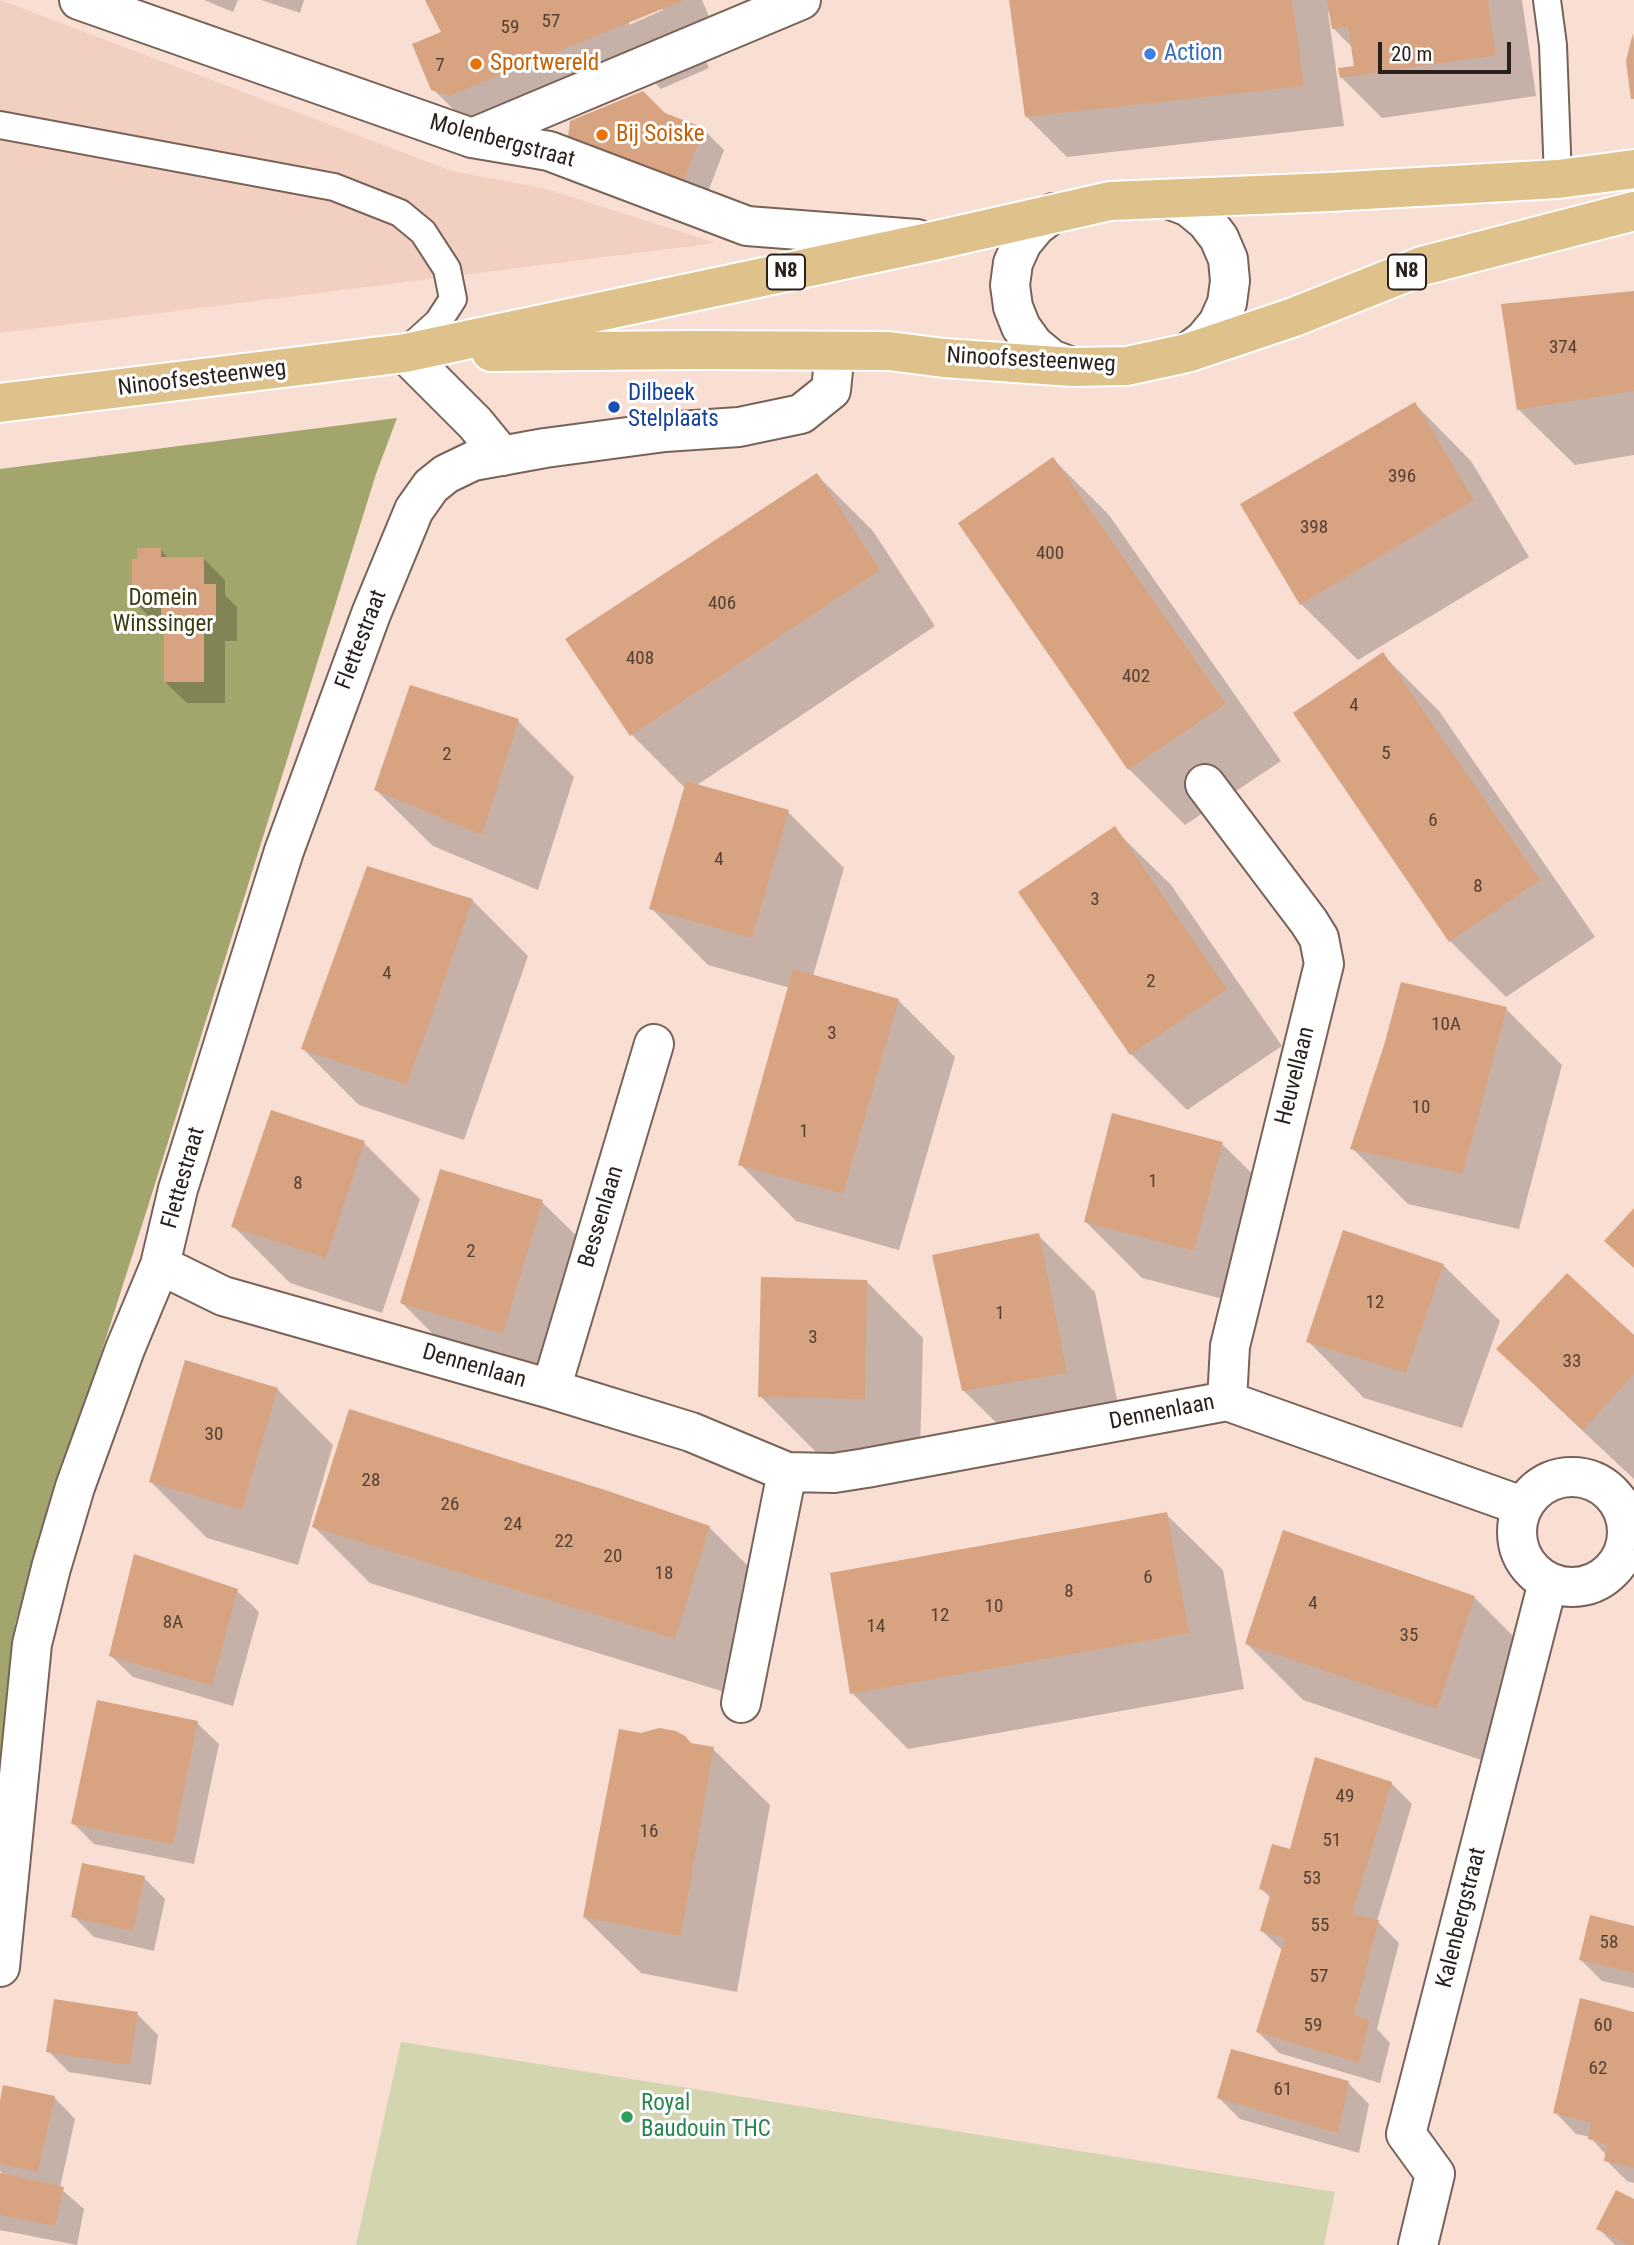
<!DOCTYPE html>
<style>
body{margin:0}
#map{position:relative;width:1634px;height:2245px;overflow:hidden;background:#f8ded3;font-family:"Roboto Condensed",sans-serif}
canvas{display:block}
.scale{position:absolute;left:1378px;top:42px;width:133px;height:32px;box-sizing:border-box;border:4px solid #291f1b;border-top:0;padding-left:9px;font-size:21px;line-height:24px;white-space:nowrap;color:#291f1b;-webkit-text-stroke:5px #fff;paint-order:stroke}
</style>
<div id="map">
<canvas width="1634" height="2245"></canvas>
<div class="scale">20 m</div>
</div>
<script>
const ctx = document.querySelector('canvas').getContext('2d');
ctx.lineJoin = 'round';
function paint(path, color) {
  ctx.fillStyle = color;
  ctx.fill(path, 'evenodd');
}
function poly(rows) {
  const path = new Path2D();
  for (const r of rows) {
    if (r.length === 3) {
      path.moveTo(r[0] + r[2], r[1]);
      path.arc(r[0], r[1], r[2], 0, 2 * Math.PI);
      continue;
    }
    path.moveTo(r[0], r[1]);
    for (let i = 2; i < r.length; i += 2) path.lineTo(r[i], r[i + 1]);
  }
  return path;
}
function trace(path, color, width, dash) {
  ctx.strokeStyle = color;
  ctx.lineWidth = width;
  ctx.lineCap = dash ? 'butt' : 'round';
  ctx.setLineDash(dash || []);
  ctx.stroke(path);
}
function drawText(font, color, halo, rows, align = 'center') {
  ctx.font = font + ' "Roboto Condensed",sans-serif';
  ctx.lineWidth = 6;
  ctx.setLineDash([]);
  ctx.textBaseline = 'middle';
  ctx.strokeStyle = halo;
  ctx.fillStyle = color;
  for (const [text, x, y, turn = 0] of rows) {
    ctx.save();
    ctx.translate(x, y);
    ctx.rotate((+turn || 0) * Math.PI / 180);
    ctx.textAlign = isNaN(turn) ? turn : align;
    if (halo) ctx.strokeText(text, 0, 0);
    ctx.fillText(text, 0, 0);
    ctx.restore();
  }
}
const built = poly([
 [0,0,452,171,543,188,716,243,0,333]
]);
const green = poly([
 [401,2042,1335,2192,1324,2245,356,2245]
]);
const forest = poly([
 [397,418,376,474,149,1203,15,1624,0,1794,0,469]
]);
const shadow = poly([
 [204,0,238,0,233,12],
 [261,0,304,0,300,13],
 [427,0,702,0,710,19,690,27,709,68,661,89,626,54,471,116,455,111,433,89,443,33],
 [662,7,663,10,629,25,629,21],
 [1011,0,1522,0,1536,96,1382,118,1341,77,1356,67,1353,48,1333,28,1331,12,1328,12,1344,126,1067,157,1027,117],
 [1634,36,1634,99,1628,61],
 [665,115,703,129,724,150,703,205,665,190],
 [1634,293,1634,455,1575,465,1518,409],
 [1415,404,1471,461,1529,557,1358,660,1301,604],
 [1053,459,1109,515,1281,761,1185,825,1129,769],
 [817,475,873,531,935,626,697,785,788,812,844,868,813,976,898,1000,955,1057,899,1250,796,1221,740,1164,790,988,708,965,651,908,686,789,632,735,567,639],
 [161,550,169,559,204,559,225,580,225,595,237,607,237,641,225,641,225,703,187,703,165,682,164,623,155,623,134,601,138,560],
 [1382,654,1439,711,1595,937,1506,997,1450,941],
 [518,721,574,777,538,890,433,846,376,790],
 [1114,829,1171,885,1282,1046,1187,1110,1131,1054],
 [472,900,528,956,464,1140,359,1105,303,1049],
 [1506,1009,1562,1065,1519,1229,1408,1204,1352,1148],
 [364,1143,420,1199,382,1313,290,1283,233,1226],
 [1222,1144,1279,1200,1250,1306,1142,1278,1086,1222],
 [542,1202,599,1258,559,1389,458,1359,401,1302],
 [1038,1235,1095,1292,1123,1429,1020,1446,963,1390],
 [1443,1265,1500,1321,1462,1428,1364,1398,1308,1341],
 [867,1282,923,1338,920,1455,816,1452,760,1396],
 [1634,1337,1634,1479,1555,1405,1499,1349],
 [277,1389,333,1445,298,1565,207,1538,151,1482],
 [1166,1514,1223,1570,1244,1689,908,1749,852,1693],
 [314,1527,709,1527,765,1583,731,1694,370,1583],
 [237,1591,259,1612,233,1706,133,1677,111,1656],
 [1474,1597,1530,1653,1493,1764,1303,1700,1247,1644],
 [197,1723,219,1744,194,1864,94,1844,73,1823],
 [692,1745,713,1749,770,1805,737,1992,641,1973,584,1917],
 [1391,1783,1412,1804,1377,1921,1399,1943,1377,2029,1390,2043,1380,2083,1279,2053,1258,2032,1283,1951,1262,1931,1271,1898,1261,1889,1291,1852],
 [144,1878,165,1899,154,1951,94,1937,73,1916],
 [1634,1928,1634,1988,1602,1981,1581,1960],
 [137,2014,158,2035,151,2085,69,2072,48,2051],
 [1634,2015,1634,2183,1627,2181,1606,2160,1607,2156,1590,2137,1576,2134,1555,2112],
 [1348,2083,1369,2104,1359,2153,1240,2119,1219,2098],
 [54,2097,75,2119,60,2188,84,2209,77,2245,0,2230,0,2175,5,2176,0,2171,0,2109],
 [1634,2201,1634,2245,1615,2245,1598,2228]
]);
const building = poly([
 [425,0,684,0,449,96,431,90,412,44,441,32],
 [1009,0,1292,0,1304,86,1025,117],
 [1327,0,1488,0,1496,55,1340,78,1338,68,1354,66,1348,27,1332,29],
 [1633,33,1634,99,1631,99,1626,61],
 [643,91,665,113,704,128,682,185,568,138,570,121],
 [1634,291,1634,391,1517,410,1501,304],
 [1415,402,1474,500,1300,605,1240,504],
 [1053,457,1226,704,1128,770,958,523],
 [817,473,880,570,630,736,565,639],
 [137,548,161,548,161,557,204,557,204,584,216,584,216,620,204,620,204,682,164,682,164,623,161,622,161,603,132,602,132,559,137,559],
 [1383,652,1540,880,1449,942,1293,713],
 [410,685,519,719,482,835,374,790],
 [686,781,789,810,752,938,649,909],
 [1115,826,1227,989,1130,1055,1018,892],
 [367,866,473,899,407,1085,301,1049],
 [793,969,899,999,843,1194,738,1165],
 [1401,982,1507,1007,1463,1174,1350,1149,1385,1042],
 [271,1110,365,1141,326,1258,231,1227],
 [1112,1113,1223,1142,1194,1251,1084,1222],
 [440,1169,543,1200,503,1334,400,1303],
 [1634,1208,1634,1268,1604,1241],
 [1343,1230,1444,1264,1406,1373,1306,1342],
 [1039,1233,1067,1373,962,1391,932,1255],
 [1567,1273,1634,1335,1634,1374,1583,1430,1496,1349],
 [761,1277,867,1280,865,1399,758,1397],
 [185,1360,278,1388,242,1510,149,1482],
 [349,1409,608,1491,710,1526,675,1639,312,1527],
 [1167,1512,1189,1633,850,1694,830,1573],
 [1283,1530,1475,1596,1437,1709,1245,1644],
 [134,1554,238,1589,212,1686,109,1656],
 [97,1700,198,1721,173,1844,71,1824],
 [659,1728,676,1731,685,1736,691,1743,714,1747,681,1936,583,1917,619,1729,641,1733],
 [1315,1757,1392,1782,1352,1914,1379,1920,1354,2015,1370,2020,1359,2063,1256,2032,1285,1938,1260,1931,1271,1892,1259,1889,1272,1844,1290,1849],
 [82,1863,145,1876,133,1931,71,1917],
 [1590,1915,1634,1926,1634,1973,1579,1960],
 [1580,1998,1634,2012,1634,2168,1604,2161,1607,2144,1588,2139,1591,2123,1553,2113],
 [54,1999,138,2012,130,2065,46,2052],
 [1231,2049,1349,2081,1338,2133,1217,2098],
 [3,2085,55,2096,38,2172,0,2164,0,2101],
 [0,2173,64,2187,55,2226,0,2215],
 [1616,2190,1634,2199,1634,2245,1629,2245,1596,2229]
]);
const service = poly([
 [1547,0,1553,45,1558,179],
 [0,125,334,187,400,213,423,232,447,269,453,299,438,322,406,351]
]);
const pedestrian = poly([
 [405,353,475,423,502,456]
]);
const minor = poly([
 [79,0,472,138,549,151,747,226,917,239],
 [472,138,801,0],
 [1168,199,1189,207,1206,221,1219,238,1228,259,1230,281,1227,303,1218,323,1204,340,1187,353],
 [1053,213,1036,226,1022,243,1013,263,1010,285,1013,307,1021,327,1034,345,1051,359,1072,367],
 [1205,784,1309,922,1319,938,1324,964,1230,1346,1227,1401],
 [160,1265,223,1296,551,1389,691,1432,787,1472,834,1473,866,1468,1227,1401,1522,1506],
 [551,1389,654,1044],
 [1572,1532,55],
 [741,1703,787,1472],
 [0,1967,32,1644,51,1568,75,1487,125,1349,160,1265,178,1189,284,851,371,614,414,510,431,486,446,474,473,461,545,448,665,432,739,427,801,414,831,390,835,351],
 [1418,2245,1435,2174,1406,2134,1548,1582]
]);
const primary = poly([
 [491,352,690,350,889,351,944,358,1072,367,1127,366,1187,353,1294,317,1422,266,1634,211],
 [0,403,405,353,933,241,1110,201,1330,192,1558,179,1634,169]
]);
const markers = [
 [1150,54,7,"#3f7fe0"],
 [476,64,7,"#e8710a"],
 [602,135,7,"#e8710a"],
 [614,407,7,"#1a4fb4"],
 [627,2117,7,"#2e9e5b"]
];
const numberNames = [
 ["57",551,22],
 ["59",510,28],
 ["7",440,66],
 ["374",1563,348],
 ["396",1402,477],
 ["398",1314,528],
 ["400",1050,554],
 ["406",722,604],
 ["408",640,659],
 ["402",1136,677],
 ["4",1354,706],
 ["5",1386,754],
 ["2",447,755],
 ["6",1433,821],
 ["4",719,860],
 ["8",1478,887],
 ["3",1095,900],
 ["4",387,974],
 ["2",1151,982],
 ["10A",1446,1025],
 ["3",832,1034],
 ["10",1421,1108],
 ["1",804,1132],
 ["1",1153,1182],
 ["8",298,1184],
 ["2",471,1252],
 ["12",1375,1303],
 ["1",1000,1314],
 ["3",813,1338],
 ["33",1572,1362],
 ["30",214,1435],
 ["28",371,1481],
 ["26",450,1505],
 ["24",513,1525],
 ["22",564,1542],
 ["20",613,1557],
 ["18",664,1574],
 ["6",1148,1578],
 ["8",1069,1592],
 ["4",1313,1604],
 ["10",994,1607],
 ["12",940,1616],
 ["8A",173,1623],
 ["14",876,1627],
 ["35",1409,1636],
 ["49",1345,1797],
 ["16",649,1832],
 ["51",1332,1841],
 ["53",1312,1879],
 ["55",1320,1926],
 ["58",1609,1943],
 ["57",1319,1977],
 ["59",1313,2026],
 ["60",1603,2026],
 ["62",1598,2069],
 ["61",1283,2090]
];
const shields = [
 [786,272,38],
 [1407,272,38]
];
const shieldNames = [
 ["N8",786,272],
 ["N8",1407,272]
];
const shopNames = [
 ["Action",1164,54]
];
const foodNames = [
 ["Sportwereld",490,64],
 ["Bij Soiske",616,135]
];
const streetNames = [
 ["Molenbergstraat",502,142,15],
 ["Ninoofsesteenweg",1031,361,3],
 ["Ninoofsesteenweg",202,379,-7],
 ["Flettestraat",362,640,-69],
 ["Heuvellaan",1296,1076,-76],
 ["Flettestraat",184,1178,-74],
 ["Bessenlaan",602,1217,-73],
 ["Dennenlaan",474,1367,16],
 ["Dennenlaan",1162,1413,-11],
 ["Kalenbergstraat",1462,1918,-76]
];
const transitNames = [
 ["Dilbeek",628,394],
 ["Stelplaats",628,420]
];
const parkNames = [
 ["Domein",163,599],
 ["Winssinger",163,625]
];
const leisureNames = [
 ["Royal",641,2104],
 ["Baudouin THC",641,2130]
];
paint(built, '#f1cfc1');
paint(green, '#d2d5ae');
paint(forest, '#a3a66c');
paint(shadow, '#0003');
paint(building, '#d8a381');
trace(service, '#796359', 30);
trace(pedestrian, '#796359', 42);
trace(minor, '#796359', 42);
trace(primary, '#fff', 42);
trace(service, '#fff', 26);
trace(pedestrian, '#fff', 38);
trace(minor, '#fff', 38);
trace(primary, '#dfc28b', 38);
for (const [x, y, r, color] of markers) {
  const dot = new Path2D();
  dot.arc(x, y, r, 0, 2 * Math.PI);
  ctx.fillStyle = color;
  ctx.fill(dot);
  trace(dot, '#fff', 2.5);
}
drawText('19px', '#554034', null, numberNames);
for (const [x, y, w] of shields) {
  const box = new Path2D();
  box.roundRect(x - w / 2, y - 17.5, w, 35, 5);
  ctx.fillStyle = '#fff';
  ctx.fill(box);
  trace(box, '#291f1b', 2);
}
drawText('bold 21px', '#291f1b', null, shieldNames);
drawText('23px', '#366cbe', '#fff', shopNames, 'left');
drawText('23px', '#c56008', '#fff', foodNames, 'left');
drawText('23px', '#291f1b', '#fff', streetNames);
drawText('23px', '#164399', '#fff', transitNames, 'left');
drawText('23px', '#3a3c0e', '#fff', parkNames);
drawText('23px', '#27864d', '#fff', leisureNames, 'left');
</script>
